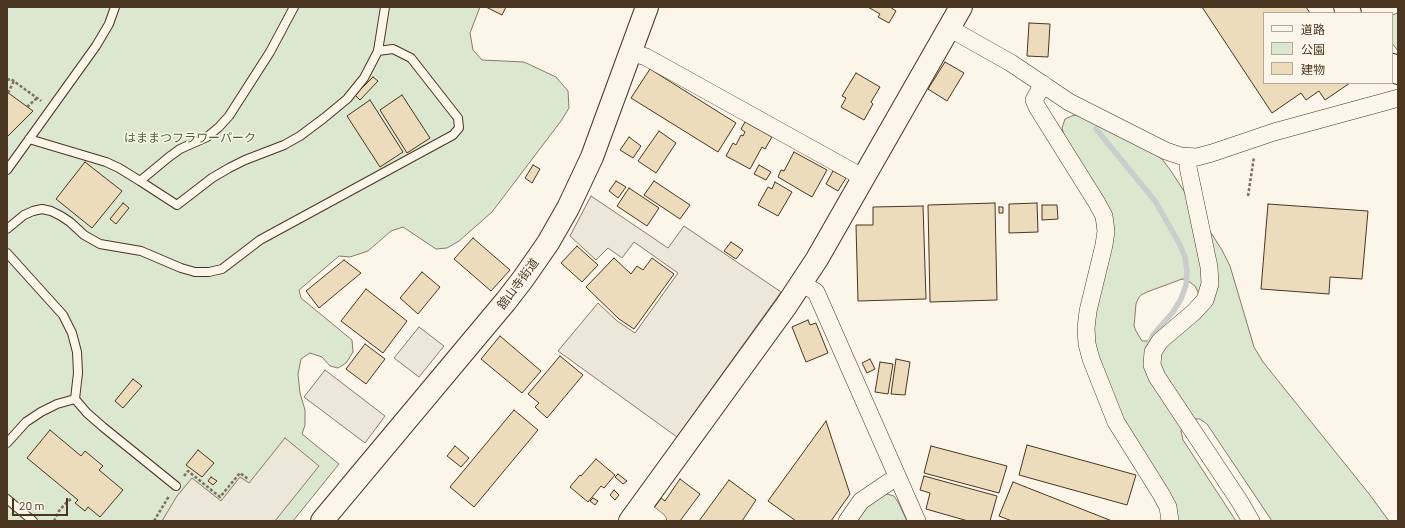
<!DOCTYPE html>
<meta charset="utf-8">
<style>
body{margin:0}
#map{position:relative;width:1405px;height:528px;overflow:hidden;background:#fbf6e9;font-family:Barlow,"Noto Sans JP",sans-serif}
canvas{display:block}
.frame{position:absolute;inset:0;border:8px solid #4a3520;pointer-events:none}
.legend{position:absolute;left:1263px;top:12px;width:130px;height:72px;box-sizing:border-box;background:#fbf6e9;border:1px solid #b4a999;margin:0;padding:5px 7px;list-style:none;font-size:12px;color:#4a3520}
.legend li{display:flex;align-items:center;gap:8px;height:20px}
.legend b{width:20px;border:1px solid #b4a999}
.scale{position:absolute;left:12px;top:498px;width:56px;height:18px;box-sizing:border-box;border:2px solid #4a3520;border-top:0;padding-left:5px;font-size:12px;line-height:14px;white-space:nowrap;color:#4a3520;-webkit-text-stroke:3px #fbf6e9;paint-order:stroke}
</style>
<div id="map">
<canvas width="1405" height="528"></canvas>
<div class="frame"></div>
<ul class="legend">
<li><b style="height:5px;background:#fbf6e9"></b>道路</li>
<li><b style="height:11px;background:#dce7d0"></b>公園</li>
<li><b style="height:11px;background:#ecdcbc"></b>建物</li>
</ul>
<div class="scale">20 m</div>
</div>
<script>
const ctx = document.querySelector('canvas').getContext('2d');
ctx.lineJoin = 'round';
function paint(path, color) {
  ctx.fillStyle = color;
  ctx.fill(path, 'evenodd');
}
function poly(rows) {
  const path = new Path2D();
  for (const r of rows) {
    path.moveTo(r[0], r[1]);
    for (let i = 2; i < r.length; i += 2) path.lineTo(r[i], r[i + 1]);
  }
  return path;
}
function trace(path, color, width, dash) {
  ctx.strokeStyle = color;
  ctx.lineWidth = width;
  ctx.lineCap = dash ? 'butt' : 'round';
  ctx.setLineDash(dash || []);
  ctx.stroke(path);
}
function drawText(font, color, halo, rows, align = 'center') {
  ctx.font = font + ' Barlow,"Noto Sans JP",sans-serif';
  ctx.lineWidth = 3;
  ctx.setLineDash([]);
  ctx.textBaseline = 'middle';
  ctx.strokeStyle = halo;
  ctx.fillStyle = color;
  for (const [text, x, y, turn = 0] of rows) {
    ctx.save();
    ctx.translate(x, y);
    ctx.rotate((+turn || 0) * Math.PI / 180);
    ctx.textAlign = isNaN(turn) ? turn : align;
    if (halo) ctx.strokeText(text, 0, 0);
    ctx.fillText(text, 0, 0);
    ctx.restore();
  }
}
const green = poly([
 [7,7,480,7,470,33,473,50,482,60,524,62,556,77,568,91,569,108,561,121,492,212,459,241,447,248,436,249,403,227,391,231,368,251,350,257,339,256,299,290,301,298,352,340,353,352,346,363,338,368,330,366,322,357,310,353,301,359,298,374,300,393,305,410,305,425,302,434,339,464,293,521,7,521,7,7],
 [1398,13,1398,51,1392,43,1392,15,1398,13],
 [1074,115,1084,117,1150,151,1162,159,1171,171,1222,250,1230,266,1254,347,1263,362,1370,495,1389,521,1272,521,1207,424,1200,419,1191,419,1184,423,1181,431,1183,440,1236,521,1177,521,1115,403,1094,343,1093,328,1095,312,1111,246,1065,138,1062,128,1065,119,1074,115],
 [1182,279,1187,280,1195,286,1199,294,1197,297,1189,307,1152,339,1148,341,1142,341,1136,331,1134,326,1136,304,1138,299,1141,295,1147,292,1182,279],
 [887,494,894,496,898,502,907,521,856,521,862,509,880,496,887,494]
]);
const parking = poly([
 [591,196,668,248,684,226,781,292,677,437,558,351,598,303,617,321,635,333,678,273,634,242,622,258,608,248,596,260,570,236,591,196],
 [419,327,444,346,419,377,394,358,419,327],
 [325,370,385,416,365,443,304,397,325,370],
 [285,438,319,466,275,521,162,521,177,496,192,478,221,501,240,477,249,483,285,438]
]);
const stream = poly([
 [1096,129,1155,201,1179,243,1185,257,1187,271,1186,285,1181,299,1173,312,1153,335,1147,348]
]);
const building = poly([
 [486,7,506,7,502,15,486,7],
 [868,7,890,7,896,11,889,23,878,17,880,14,868,7],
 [1202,7,1306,7,1310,13,1264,13,1264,83,1350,83,1325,100,1319,91,1306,100,1301,93,1272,113,1202,7],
 [1029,23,1050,24,1048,57,1027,56,1029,23],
 [945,62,964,73,947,101,928,89,945,62],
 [650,69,736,123,718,152,631,98,650,69],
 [856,73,880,87,871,102,873,104,864,120,841,107,846,98,842,96,856,73],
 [373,77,378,81,360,100,355,95,373,77],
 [7,92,33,111,7,137,7,92],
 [402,95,430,138,407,153,380,110,402,95],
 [370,100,403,152,380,167,347,116,370,100],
 [745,122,772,137,765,149,762,147,750,169,726,156,733,143,736,145,741,135,743,136,745,132,741,129,745,122],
 [659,131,676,143,656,173,638,161,659,131],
 [629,137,641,146,633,158,620,150,629,137],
 [794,152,827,170,812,197,778,177,781,170,784,171,794,152],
 [85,162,122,191,92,228,56,199,85,162],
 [533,165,540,169,532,183,525,178,533,165],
 [759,165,771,172,766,180,754,174,759,165],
 [833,171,846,178,838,191,826,184,833,171],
 [616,181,626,187,618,198,609,191,616,181],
 [654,181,690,205,680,219,644,195,654,181],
 [775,182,792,192,778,216,758,205,768,187,772,189,775,182],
 [629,188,659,208,647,226,617,206,629,188],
 [123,203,129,208,116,224,110,219,123,203],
 [995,203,997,300,930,302,928,205,995,203],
 [1037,203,1038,232,1009,233,1009,204,1037,203],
 [1268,204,1368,211,1362,279,1330,277,1329,294,1261,289,1268,204],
 [1042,205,1057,205,1058,219,1042,220,1042,205],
 [923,206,926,299,858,301,856,225,873,225,873,207,923,206],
 [999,207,1003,207,1003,213,999,213,999,207],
 [473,238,510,270,491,291,454,259,473,238],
 [731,242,743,250,736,259,724,251,731,242],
 [577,246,598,265,582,282,561,263,577,246],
 [614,258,631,274,637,266,643,270,652,258,674,274,634,329,619,319,586,287,614,258],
 [344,260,361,273,319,308,306,291,344,260],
 [422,272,440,287,418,314,400,298,422,272],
 [366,289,407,321,383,353,341,321,366,289],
 [808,320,810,325,816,323,828,353,806,362,792,327,808,320],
 [500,336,541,371,522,393,481,359,500,336],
 [365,344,385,359,366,384,346,369,365,344],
 [560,356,583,375,547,418,535,407,539,403,528,394,560,356],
 [870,359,875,369,867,373,862,363,870,359],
 [896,359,910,362,905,395,891,394,896,359],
 [880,362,893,364,888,394,875,392,880,362],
 [133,379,142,386,123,408,115,401,133,379],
 [514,410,538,430,474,507,450,487,514,410],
 [826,421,850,494,831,521,796,521,768,501,826,421],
 [50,430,81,456,85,451,103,466,99,470,123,490,100,517,88,507,85,511,75,503,78,500,27,458,50,430],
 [1027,445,1136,475,1127,505,1019,475,1027,445],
 [455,446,469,458,461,467,447,456,455,446],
 [931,446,1007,466,999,493,924,473,931,446],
 [198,450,214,463,202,477,186,465,198,450],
 [596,459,615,475,604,488,601,486,588,502,570,487,580,475,581,476,596,459],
 [618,474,627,481,623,484,615,477,618,474],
 [924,476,997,496,990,521,968,521,926,509,930,493,920,490,924,476],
 [211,477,217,481,213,485,208,481,211,477],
 [680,479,700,494,680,521,668,521,654,508,661,498,665,501,680,479],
 [729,480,756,500,742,521,699,521,729,480],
 [1013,482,1112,521,1012,521,999,516,1013,482],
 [614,490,619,495,615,500,610,495,614,490],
 [593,498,598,501,595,505,590,501,593,498]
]);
const path = poly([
 [7,80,11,79,41,101],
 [8,93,14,81],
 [27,107,37,98],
 [1248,196,1254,157],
 [184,476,188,471,220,497,240,473,248,479],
 [54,521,59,511,65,504,72,498],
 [154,521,169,496]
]);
const lane = poly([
 [29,139,106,162,119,168,140,181,169,157,180,149,207,137,219,127,229,116,270,52,294,7],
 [7,170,96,46,109,24,115,7],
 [140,181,177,205,212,178,229,168,245,160,284,145,300,136,324,118,347,99,364,78,378,51,385,7],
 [7,229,24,215,33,211,42,209,51,211,61,216,70,222,84,235,100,244,141,251,181,268,195,272,209,272,222,269,260,240,453,135,459,128,458,118,411,58,393,49,378,51],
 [7,253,63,315,72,333,77,352,78,373,75,399,87,413,103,427,176,486],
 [7,443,26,422,41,412,57,404,75,399],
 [7,499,33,521]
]);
const street = poly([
 [949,28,1011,63,1069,102,1166,151,1181,156,1197,157,1212,153,1274,132,1395,99,1398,98],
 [631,52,646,57,864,178],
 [1043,84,1034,100,1037,107,1097,203,1104,216,1106,231,1104,245,1088,311,1086,328,1087,344,1091,359,1116,422,1161,494,1168,507,1170,521],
 [1188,157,1188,167,1209,267,1210,284,1205,300,1194,312,1160,341,1153,352,1152,365,1157,377,1240,502,1251,521],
 [801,283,816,292,917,521],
 [640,507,658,521],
 [847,521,861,501,889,482,898,478]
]);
const secondary = poly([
 [1345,7,1350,13],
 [1392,65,1398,73],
 [630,521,786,306,817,259,961,7]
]);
const primary = poly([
 [322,521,506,301,523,279,548,243,568,208,592,157,647,7]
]);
const parkNames = [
 ["はままつフラワーパーク",190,138]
];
const streetNames = [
 ["舘山寺街道",518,284,-53]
];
paint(green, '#dce7d0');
trace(green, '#887966', 1);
paint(parking, '#ede7d9');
trace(parking, '#887966', 1);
trace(stream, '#c9cecd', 5.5);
paint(building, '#ecdcbc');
trace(building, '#4a3520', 1);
trace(lane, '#4a3520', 10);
trace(street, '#4a3520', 18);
trace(secondary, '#4a3520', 24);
trace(primary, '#4a3520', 24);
trace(path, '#7f6f5c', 2.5, [3, 2]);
trace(lane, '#fbf6e9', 8);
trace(street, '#fbf6e9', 17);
trace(secondary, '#fbf6e9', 22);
trace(primary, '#fbf6e9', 22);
drawText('12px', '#436837', '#fbf6e9', parkNames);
drawText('12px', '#4a3520', '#fbf6e9', streetNames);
</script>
